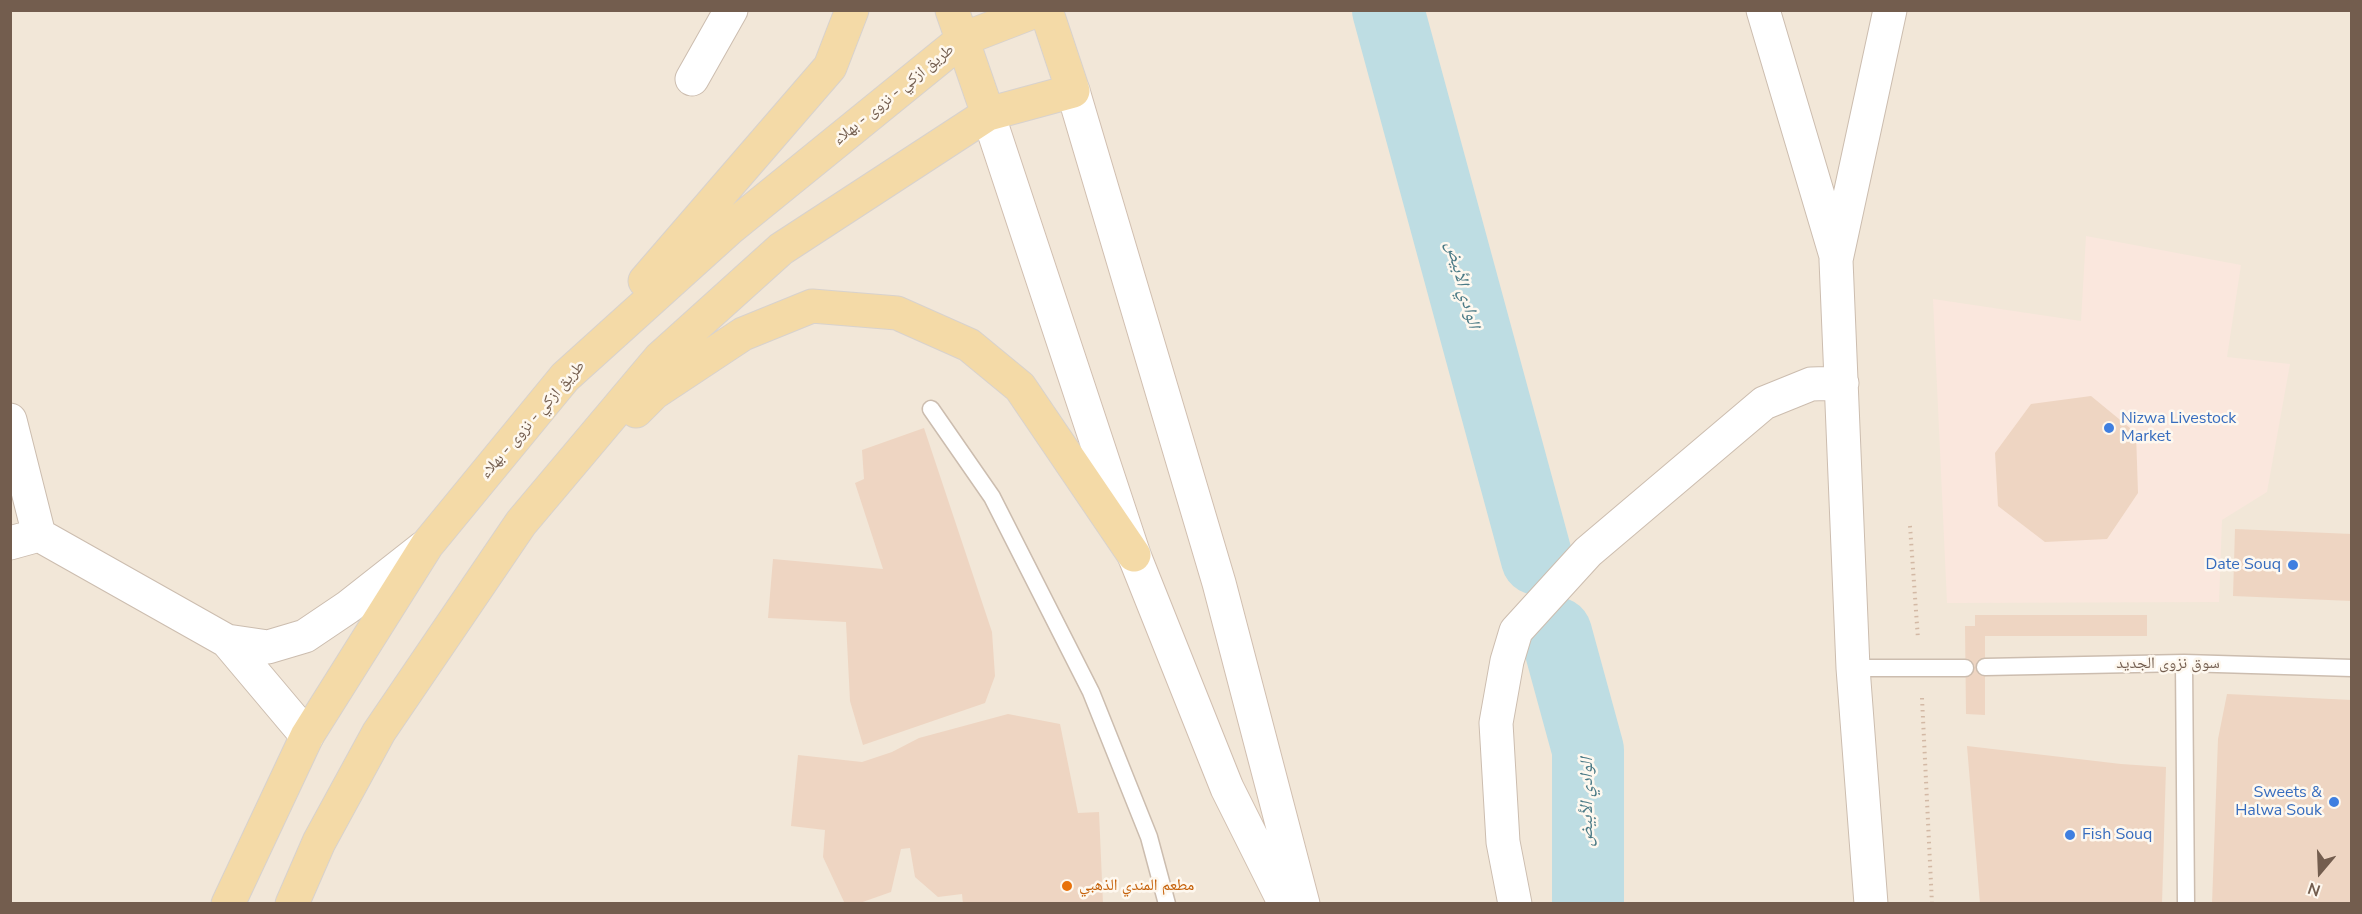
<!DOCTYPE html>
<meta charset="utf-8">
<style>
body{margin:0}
#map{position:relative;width:2362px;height:914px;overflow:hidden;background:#fbf4e9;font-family:"Nunito Sans",sans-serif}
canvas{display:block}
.frame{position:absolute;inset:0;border:12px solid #735d4e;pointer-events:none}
.north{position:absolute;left:2290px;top:842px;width:60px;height:60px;-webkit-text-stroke:4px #fef8ef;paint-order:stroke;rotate:199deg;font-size:16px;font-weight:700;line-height:24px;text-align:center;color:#735d4e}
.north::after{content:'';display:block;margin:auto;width:21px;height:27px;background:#735d4e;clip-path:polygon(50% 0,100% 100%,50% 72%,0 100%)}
</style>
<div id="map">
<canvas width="2362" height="914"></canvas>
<div class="frame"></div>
<div class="north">N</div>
</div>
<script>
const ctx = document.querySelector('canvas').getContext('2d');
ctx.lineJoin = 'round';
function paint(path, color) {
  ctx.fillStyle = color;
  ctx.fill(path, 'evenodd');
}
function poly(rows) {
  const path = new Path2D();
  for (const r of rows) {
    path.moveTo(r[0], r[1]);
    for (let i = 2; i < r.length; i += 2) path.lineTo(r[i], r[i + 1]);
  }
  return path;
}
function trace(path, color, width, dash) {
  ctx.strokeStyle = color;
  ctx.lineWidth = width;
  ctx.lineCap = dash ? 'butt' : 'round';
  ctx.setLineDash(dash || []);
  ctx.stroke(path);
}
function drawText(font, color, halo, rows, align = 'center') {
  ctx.font = font + ' "Nunito Sans","Noto Naskh Arabic",sans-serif';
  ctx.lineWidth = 5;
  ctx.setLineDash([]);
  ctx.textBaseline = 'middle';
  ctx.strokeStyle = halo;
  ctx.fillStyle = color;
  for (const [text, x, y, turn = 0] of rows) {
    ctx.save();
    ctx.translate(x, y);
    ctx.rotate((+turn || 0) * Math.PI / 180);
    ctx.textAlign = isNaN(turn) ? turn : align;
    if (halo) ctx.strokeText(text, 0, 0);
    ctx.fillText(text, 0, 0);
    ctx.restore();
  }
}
const residential = poly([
 [11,11,2351,11,2351,903,11,903]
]);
const commercial = poly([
 [2086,236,2241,265,2227,357,2290,364,2267,492,2222,520,2219,602,1947,603,1933,299,2081,321]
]);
const river = poly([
 [1388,10,1537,559],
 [1556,633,1588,750,1588,904]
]);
const building = poly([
 [2091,396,2136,433,2138,493,2107,539,2045,542,1998,506,1995,453,2031,404],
 [924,428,992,632,995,676,985,703,863,745,850,701,846,622,768,618,773,559,883,569,855,483,864,479,862,450],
 [2235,529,2352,534,2352,601,2233,596],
 [1975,615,2147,615,2147,636,1985,636,1985,715,1966,714,1965,626,1975,626],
 [2227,694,2352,700,2352,904,2212,904,2218,739],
 [1008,714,1060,724,1078,813,1099,812,1103,904,963,904,962,894,938,897,915,877,910,848,901,849,891,892,857,904,845,904,823,857,825,830,791,826,798,755,862,762,892,752,919,738],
 [1967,746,2121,764,2166,767,2162,904,1980,904]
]);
const path = poly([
 [1910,526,1918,639],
 [1922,698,1932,904]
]);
const lane = poly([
 [931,409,992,497,1091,692,1149,837,1167,904],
 [2184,663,2186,904],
 [1985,667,2184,663,2352,668],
 [1853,668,1965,668]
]);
const street = poly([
 [1763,10,1836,256],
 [692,79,731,10],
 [10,420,39,535],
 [10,543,39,535,227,641,268,647,305,636,348,607,423,548],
 [227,641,307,736],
 [1515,904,1503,842,1496,723,1507,661,1516,631,1588,552,1764,403,1811,384,1842,383],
 [1871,904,1853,668,1836,260,1890,10]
]);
const secondary = poly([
 [1073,91,1219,583,1303,904],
 [988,114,1134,555,1227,788,1285,904]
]);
const primary = poly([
 [952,10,988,114],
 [645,281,830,67,852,10],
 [636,411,654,393,743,334,812,306,897,313,969,345,1020,387,1134,555],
 [228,904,307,736,427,545,565,377,729,229,963,39,1038,10],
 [292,904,319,842,379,732,521,523,660,358,781,249,988,114,1073,91,1046,10]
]);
const markers = [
 [2109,428,6,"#3f7fe0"],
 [2293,565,6,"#3f7fe0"],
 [2334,802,6,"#3f7fe0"],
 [2070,835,6,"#3f7fe0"],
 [1067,886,6,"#e8710a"]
];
const streetNames = [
 ["طريق ازكي - نزوى - بهلاء",894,95,-39],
 ["طريق ازكي - نزوى - بهلاء",533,420,-49],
 ["سوق نزوى الجديد",2168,664]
];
const shopNames = [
 ["Nizwa Livestock",2121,419],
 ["Market",2121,437],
 ["Date Souq",2281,565,"right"],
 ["Sweets &",2322,793,"right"],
 ["Halwa Souk",2322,811,"right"],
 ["Fish Souq",2082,835]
];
const foodNames = [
 ["مطعم المندي الذهبي",1079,886]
];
const waterNames = [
 ["الوادي الأبيض",1462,285,75],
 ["الوادي الأبيض",1588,802,-90]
];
paint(residential, '#f2e7d8');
paint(commercial, '#fae7dd');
trace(river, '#bedde3', 72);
paint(building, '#eed5c2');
trace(lane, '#ccbdaf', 19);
trace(street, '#ccbdaf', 35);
trace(secondary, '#d1bfb0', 35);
trace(primary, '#d8d2cd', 35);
trace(path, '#d3b9a5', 4, [1.5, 4.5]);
trace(lane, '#fff', 16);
trace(street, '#fff', 33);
trace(secondary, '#fff', 33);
trace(primary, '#f4daa7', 33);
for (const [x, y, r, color] of markers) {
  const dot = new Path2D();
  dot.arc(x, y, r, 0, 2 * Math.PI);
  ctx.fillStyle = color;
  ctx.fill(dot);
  trace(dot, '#fef8ef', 2);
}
drawText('16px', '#735d4e', '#fef8ef', streetNames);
drawText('16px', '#366cbe', '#fef8ef', shopNames, 'left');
drawText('16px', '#c56008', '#fef8ef', foodNames, 'left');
drawText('italic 18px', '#497985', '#fef8ef', waterNames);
</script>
